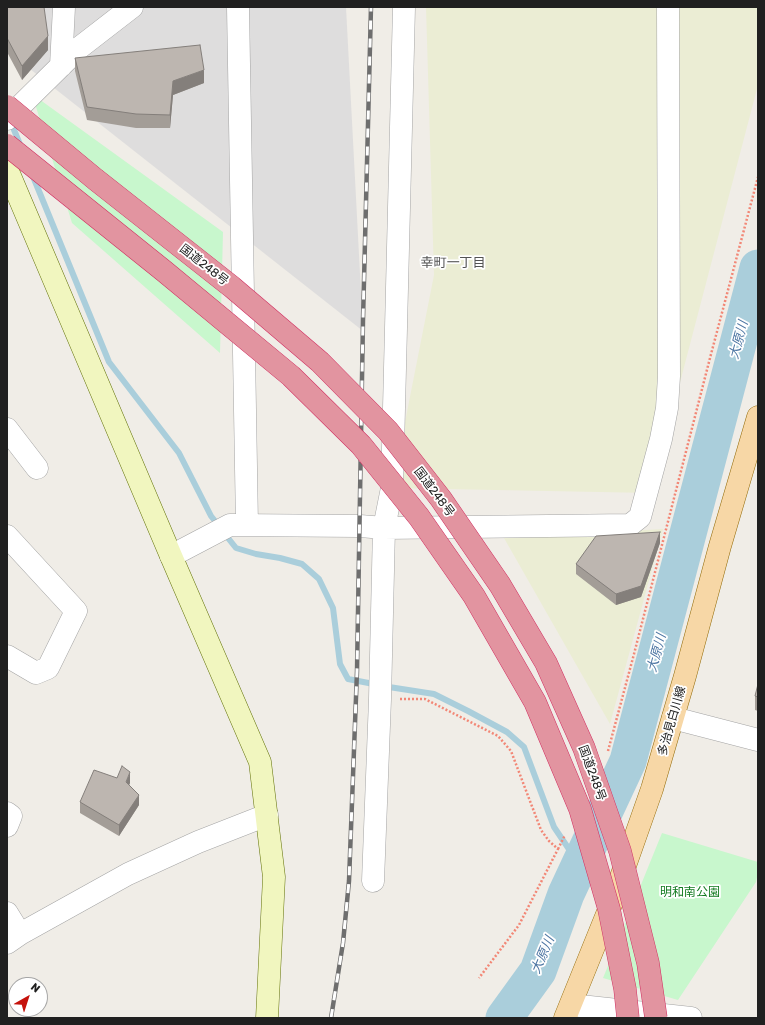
<!DOCTYPE html>
<meta charset="utf-8">
<style>
body{margin:0}
#map{position:relative;width:765px;height:1025px;overflow:hidden;background:#f0ede7;font-family:Rubik,sans-serif}
canvas{display:block}
.frame{position:absolute;inset:0;border:8px solid #202020;pointer-events:none}
.north{position:absolute;left:8px;top:977px;width:40px;height:40px;box-sizing:border-box;background:#fff;border:1px solid #a6a6a6;border-radius:50%;rotate:39deg;font-size:11px;font-weight:700;line-height:16px;text-align:center;color:#202020}
.north::after{content:'';display:block;margin:auto;width:14px;height:18px;background:#c5120c;clip-path:polygon(50% 0,100% 100%,50% 72%,0 100%)}
</style>
<div id="map">
<canvas width="765" height="1025"></canvas>
<div class="frame"></div>
<div class="north">N</div>
</div>
<script>
const ctx = document.querySelector('canvas').getContext('2d');
ctx.lineJoin = 'round';
function paint(path, color) {
  ctx.fillStyle = color;
  ctx.fill(path, 'evenodd');
}
function poly(rows) {
  const path = new Path2D();
  for (const r of rows) {
    path.moveTo(r[0], r[1]);
    for (let i = 2; i < r.length; i += 2) path.lineTo(r[i], r[i + 1]);
  }
  return path;
}
function trace(path, color, width, dash) {
  ctx.strokeStyle = color;
  ctx.lineWidth = width;
  ctx.lineCap = dash ? 'butt' : 'round';
  ctx.setLineDash(dash || []);
  ctx.stroke(path);
}
function drawText(font, color, halo, rows, align = 'center') {
  ctx.font = font + ' Rubik,"Noto Sans JP",sans-serif';
  ctx.lineWidth = 3.5;
  ctx.setLineDash([]);
  ctx.textBaseline = 'middle';
  ctx.strokeStyle = halo;
  ctx.fillStyle = color;
  for (const [text, x, y, turn = 0] of rows) {
    ctx.save();
    ctx.translate(x, y);
    ctx.rotate((+turn || 0) * Math.PI / 180);
    ctx.textAlign = isNaN(turn) ? turn : align;
    if (halo) ctx.strokeText(text, 0, 0);
    ctx.fillText(text, 0, 0);
    ctx.restore();
  }
}
const residential = poly([
 [7,7,346,7,363,331,16,58]
]);
const farmland = poly([
 [426,7,758,7,758,85,651,493,392,488,434,275],
 [663,529,610,724,504,538]
]);
const park = poly([
 [32,94,223,232,220,353,72,223],
 [662,833,758,862,758,872,756,882,678,1000,603,978]
]);
const stream = poly([
 [10,120,21,147],
 [32,174,109,362,179,453,211,516,219,526],
 [224,533,236,548,256,554,280,558,302,564,319,579,333,608,340,664,348,679,389,687,434,694,468,711,507,732,524,747,554,827,579,864]
]);
const river = poly([
 [504,1018,538,971,566,894,628,761,758,268]
]);
const path = poly([
 [400,699,425,699,498,736,511,751,541,830,549,841,558,849,519,925,479,978],
 [608,751,634,654,710,358,758,177],
 [558,849,565,835]
]);
const street = poly([
 [238,7,247,525],
 [61,66,64,7],
 [7,119,79,48,132,7],
 [7,429,37,468],
 [7,536,76,611,48,668,36,673,7,656],
 [171,556,230,525,360,526,384,528,630,525,640,517,661,439,667,408,669,376,668,7],
 [673,718,758,740],
 [7,813,11,816,7,826],
 [373,881,380,699,384,528,392,488,404,7],
 [7,913,20,934],
 [7,943,20,934,128,874,198,842,267,815],
 [571,1005,691,1018]
]);
const secondary = poly([
 [7,169,171,556,260,762,274,877,267,1018]
]);
const primary = poly([
 [565,1018,614,897,652,789,685,676,720,546,758,417]
]);
const rail = poly([
 [331,1018,343,943,349,881,357,671,363,320,371,7]
]);
const highwayBridge = poly([
 [7,106,95,179,232,287,320,362,388,431,441,499,500,585,546,663,584,748,620,851,648,963,656,1018],
 [7,145,164,271,291,376,361,445,419,517,474,596,535,702,580,809,609,909,625,989,628,1018]
]);
const wall = poly([
 [7,7,48,50,22,80,7,52],
 [75,58,204,83,173,95,170,128,136,128,87,120,75,71],
 [660,543,641,597,616,605,576,574,576,564],
 [758,684,758,711,755,710,755,696],
 [130,783,129,785,139,805,119,836,80,813,80,802]
]);
const shadedWall = poly([
 [48,36,48,50,22,80,22,66],
 [204,70,204,83,173,95,170,128,170,115,173,81],
 [660,532,660,543,641,597,616,605,616,594],
 [130,772,130,783,126,792,126,782],
 [139,795,139,805,119,836,119,825]
]);
const building = poly([
 [7,7,44,7,48,36,22,66,7,38,7,7],
 [200,45,204,70,173,81,170,115,136,114,87,107,75,58,200,45],
 [660,532,641,586,616,594,576,564,596,536,660,532],
 [758,684,758,697,755,696,758,684],
 [122,766,130,772,126,782,139,795,119,825,80,802,94,770,117,778,122,766]
]);
const streetNames = [
 ["国道248号",204,265,38],
 ["国道248号",434,492,53],
 ["多治見白川線",672,721,-74],
 ["国道248号",592,773,70]
];
const parkNames = [
 ["明和南公園",690,893]
];
const neighbourhoodNames = [
 ["幸町一丁目",453,263]
];
const waterNames = [
 ["大原川",739,340,-75],
 ["大原川",657,653,-75],
 ["大原川",543,955,-67]
];
paint(residential, '#dedddd');
paint(farmland, '#ebedd4');
paint(park, '#c8f7cd');
trace(stream, '#aacedb', 6);
trace(river, '#aacedb', 37);
trace(street, '#a4a4a4', 23);
trace(secondary, '#64730b', 23);
trace(primary, '#936b09', 23);
trace(path, '#f28776', 2.5, [2, 2]);
trace(street, '#fff', 22);
trace(secondary, '#f1f6bf', 22);
trace(primary, '#f7d7a6', 22);
trace(rail, '#6e6e6e', 4.5);
trace(rail, '#fff', 3, [9]);
trace(highwayBridge, '#d13162', 23, []);
trace(highwayBridge, '#e294a0', 22);
paint(wall, '#a39d97');
paint(shadedWall, '#847f7b');
paint(building, '#bdb6b0');
trace(building, '#847f7b', 1);
drawText('12px', '#202020', '#fff', streetNames);
drawText('12px', '#127a1f', '#fff', parkNames);
drawText('13px', '#535353', '#fff', neighbourhoodNames);
drawText('italic 13px', '#4e76a3', '#fff', waterNames);
</script>
